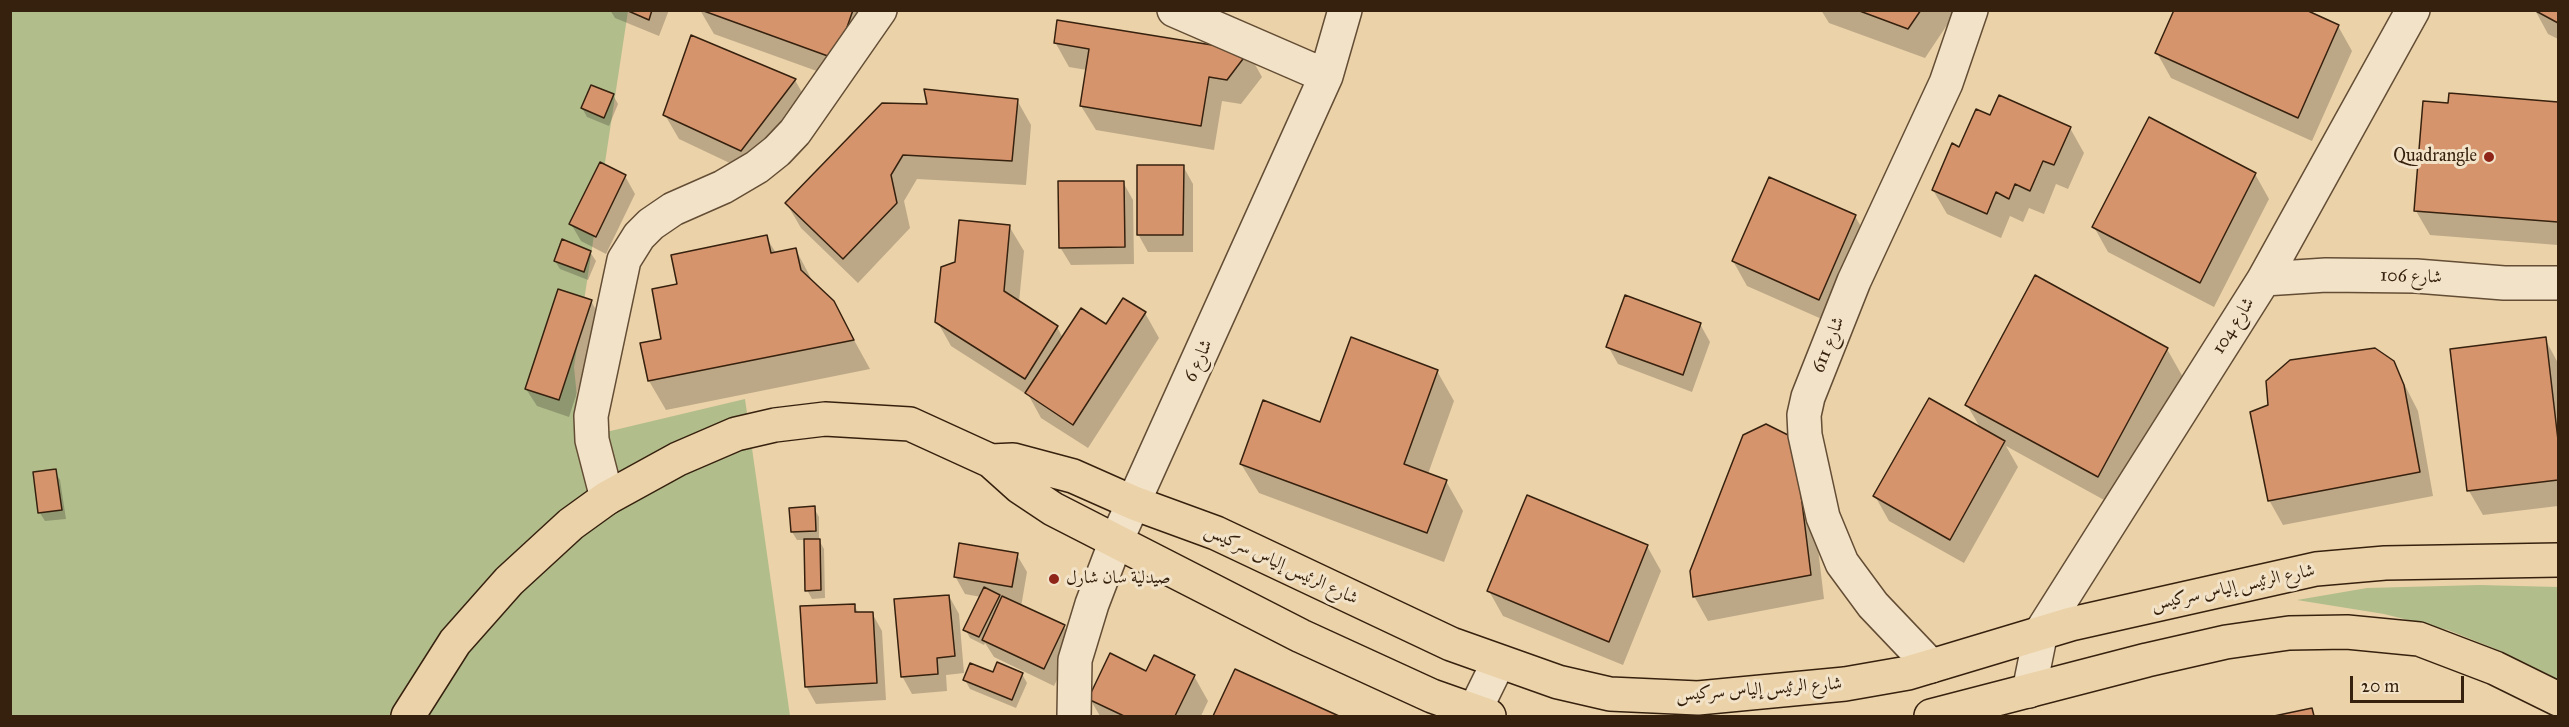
<!DOCTYPE html>
<meta charset="utf-8">
<style>
body{margin:0}
#map{position:relative;width:2569px;height:727px;overflow:hidden;background:#ebd2a9;font-family:"IM FELL Great Primer",serif}
canvas{display:block}
.frame{position:absolute;inset:0;border:12px solid #36210e;pointer-events:none}
.scale{position:absolute;left:2350px;top:676px;width:114px;height:27px;box-sizing:border-box;border:3px solid #36210e;border-top:0;padding-left:8px;font-size:18px;line-height:21px;white-space:nowrap;color:#36210e;-webkit-text-stroke:4px #f2e2c7;paint-order:stroke}
</style>
<div id="map">
<canvas width="2569" height="727"></canvas>
<div class="frame"></div>
<div class="scale">20 m</div>
</div>
<script>
const ctx = document.querySelector('canvas').getContext('2d');
ctx.lineJoin = 'round';
function paint(path, color) {
  ctx.fillStyle = color;
  ctx.fill(path, 'evenodd');
}
function poly(rows) {
  const path = new Path2D();
  for (const r of rows) {
    path.moveTo(r[0], r[1]);
    for (let i = 2; i < r.length; i += 2) path.lineTo(r[i], r[i + 1]);
  }
  return path;
}
function trace(path, color, width, dash) {
  ctx.strokeStyle = color;
  ctx.lineWidth = width;
  ctx.lineCap = dash ? 'butt' : 'round';
  ctx.setLineDash(dash || []);
  ctx.stroke(path);
}
function drawText(font, color, halo, rows, align = 'center') {
  ctx.font = font + ' "IM FELL Great Primer",Amiri,serif';
  ctx.lineWidth = 6;
  ctx.setLineDash([]);
  ctx.textBaseline = 'middle';
  ctx.strokeStyle = halo;
  ctx.fillStyle = color;
  for (const [text, x, y, turn = 0] of rows) {
    ctx.save();
    ctx.translate(x, y);
    ctx.rotate((+turn || 0) * Math.PI / 180);
    ctx.textAlign = isNaN(turn) ? turn : align;
    if (halo) ctx.strokeText(text, 0, 0);
    ctx.fillText(text, 0, 0);
    ctx.restore();
  }
}
const green = poly([
 [11,11,628,11,574,367,581,438,745,399,790,716,11,716],
 [2480,585,2558,587,2558,683,2503,652,2448,630,2384,614,2297,600,2367,588]
]);
const shadow = poly([
 [610,10,669,10,659,36,615,18],
 [700,10,876,10,850,83,714,34],
 [1821,10,1957,10,1925,58,1829,23],
 [2535,10,2558,10,2558,39,2548,34],
 [2338,26,2352,51,2312,141,2171,78,2157,53],
 [691,37,795,80,809,105,755,175,679,139,665,115],
 [1055,42,1248,52,1262,77,1241,104,1222,101,1214,150,1096,130,1081,106,1087,70,1069,67],
 [613,95,618,104,609,126,587,117,582,108],
 [2450,95,2558,104,2558,245,2430,235,2416,211],
 [1017,100,1031,125,1026,185,917,179,904,201,910,228,858,283,801,228,787,204,929,105],
 [1991,117,2070,128,2084,153,2068,189,2056,184,2044,214,2029,208,2023,222,2010,216,2001,238,1947,214,1933,190,1960,149],
 [1183,166,1193,184,1193,252,1148,252,1138,234],
 [2255,174,2269,199,2214,307,2108,252,2094,227],
 [625,176,635,194,606,254,581,241,571,224],
 [1123,182,1133,200,1134,264,1071,265,1060,247],
 [1855,216,1869,241,1833,324,1747,286,1733,261],
 [1009,226,1024,251,1019,302,1057,327,1063,338,1145,313,1159,338,1088,448,1041,418,1029,396,951,346,937,321,956,263],
 [766,237,776,253,796,250,814,284,833,302,870,369,666,410,649,381,663,340],
 [590,252,596,261,588,280,560,269,555,261],
 [591,301,601,319,569,417,537,406,526,389],
 [1700,324,1710,342,1692,392,1618,364,1608,346],
 [2545,339,2558,363,2558,506,2483,515,2469,491],
 [2167,349,2184,379,2115,506,2006,446,2018,467,1964,563,1889,521,1875,496,1981,429,1967,405],
 [2393,362,2418,411,2433,496,2283,525,2269,500],
 [1437,371,1454,401,1428,474,1446,481,1463,511,1444,562,1259,493,1241,464,1321,424],
 [1808,464,1824,599,1708,621,1694,596],
 [55,471,60,480,66,519,45,521,40,513],
 [814,508,819,517,819,540,824,549,825,598,812,599,807,590,805,540,797,540,792,532],
 [1647,546,1661,571,1623,665,1503,616,1489,591],
 [1017,555,1027,572,1021,607,1064,627,1074,644,1054,686,994,657,985,643,984,645,970,638,965,629,981,597,965,594,955,576],
 [949,596,959,614,964,673,946,675,947,691,912,694,902,676],
 [854,605,859,614,872,613,882,631,886,700,816,704,806,686],
 [1235,671,1335,716,1214,716],
 [994,674,1022,674,1027,683,1016,708,970,689,965,680],
 [1194,676,1208,701,1201,716,1100,716,1090,699]
]);
const building = poly([
 [626,10,652,10,649,20,626,10],
 [701,10,853,10,836,59,701,10],
 [1857,10,1921,10,1908,29,1857,10],
 [2174,10,2306,10,2339,25,2298,118,2155,53,2174,10],
 [2534,10,2558,10,2558,23,2534,10],
 [1057,20,1249,51,1227,80,1209,77,1201,126,1080,106,1089,49,1054,43,1057,20],
 [691,35,796,79,741,151,663,115,691,35],
 [591,85,614,94,604,118,581,108,591,85],
 [924,89,1018,99,1012,161,903,155,891,175,897,203,843,259,785,203,882,103,927,104,924,89],
 [2449,93,2558,102,2558,222,2414,211,2423,101,2448,103,2449,93],
 [1999,95,2071,127,2054,165,2043,161,2030,191,2015,184,2009,199,1996,192,1987,214,1932,190,1952,143,1959,147,1976,109,1990,115,1999,95],
 [2149,117,2256,173,2200,283,2092,227,2149,117],
 [600,162,626,175,596,237,569,224,600,162],
 [1137,165,1184,165,1183,235,1137,235,1137,165],
 [1769,177,1856,215,1819,300,1732,261,1769,177],
 [1058,181,1124,181,1125,247,1059,248,1058,181],
 [959,220,1010,225,1004,291,1058,326,1025,379,935,322,941,267,955,262,959,220],
 [767,235,771,253,796,248,801,270,834,301,854,340,648,381,640,343,661,339,652,289,677,284,671,255,767,235],
 [562,239,591,251,584,272,554,261,562,239],
 [2035,275,2168,348,2098,477,1965,405,2035,275],
 [558,289,592,300,559,400,525,389,558,289],
 [1625,295,1701,323,1683,375,1606,347,1625,295],
 [1123,298,1146,312,1073,425,1025,393,1081,308,1106,324,1123,298],
 [1351,337,1438,370,1404,464,1447,480,1427,533,1240,464,1263,400,1320,422,1351,337],
 [2546,337,2558,440,2558,480,2467,491,2450,349,2546,337],
 [2375,348,2394,361,2404,385,2420,472,2268,501,2250,412,2268,405,2266,381,2290,360,2375,348],
 [1929,398,2005,441,1950,540,1873,496,1929,398],
 [1766,424,1794,438,1811,575,1693,597,1690,571,1743,435,1766,424],
 [56,469,62,510,38,513,33,472,56,469],
 [1527,495,1648,545,1609,642,1487,591,1527,495],
 [815,506,816,531,791,532,789,508,815,506],
 [804,539,820,539,821,590,805,591,804,539],
 [959,543,1018,553,1012,587,954,577,959,543],
 [984,587,1000,595,979,637,963,630,984,587],
 [949,595,955,656,937,658,938,674,901,677,894,599,949,595],
 [1002,596,1065,625,1044,669,982,640,1002,596],
 [855,604,855,612,873,612,877,683,805,687,800,606,855,604],
 [1110,653,1146,671,1154,655,1195,675,1175,716,1124,716,1088,699,1110,653],
 [997,662,1023,673,1012,700,963,680,970,663,993,672,997,662],
 [1235,669,1339,716,1213,716,1235,669],
 [2312,708,2314,716,2274,716,2312,708]
]);
const minor = poly([
 [1174,10,1326,76],
 [2264,279,2326,275,2416,276,2504,283,2558,283],
 [607,498,592,440,591,416,624,260,639,236,651,224,673,209,723,187,757,167,777,151,795,132,880,10],
 [1931,666,1873,605,1842,563,1823,517,1805,435,1804,415,1808,397,1854,281,1946,83,1971,10],
 [2029,691,2041,632,2264,279,2413,10],
 [1074,716,1075,660,1092,604,1116,541,1326,76,1345,10],
 [1472,716,1498,663]
]);
const major = poly([
 [991,461,1013,460,1073,476,1134,503,1216,533,1451,644,1558,682,1610,694,1698,698,1845,684,1908,673,2071,624,2316,569,2385,563,2558,560],
 [408,716,455,642,509,581,571,524,607,498,678,459,736,434,775,425,825,419,910,424,991,461,1020,487,1053,509,1301,636,1432,696,1489,716],
 [1931,716,2147,660,2226,642,2289,633,2347,632,2419,639,2495,668,2558,699]
]);
const markers = [
 [2489,157,6,"#8f2418"],
 [1054,579,6,"#8f2418"]
];
const poiNames = [
 ["Quadrangle",2477,157],
 ["صيدلية سان شارل",1066,579,"left"]
];
const streetNames = [
 ["شارع 106",2411,277,2],
 ["شارع 104",2234,326,-58],
 ["شارع 611",1829,345,-68],
 ["شارع 6",1199,361,-66],
 ["شارع الرئيس إلياس سركيس",1281,565,25],
 ["شارع الرئيس إلياس سركيس",2233,588,-12],
 ["شارع الرئيس إلياس سركيس",1759,690,-4]
];
paint(green, '#b2bd8c');
paint(shadow, '#0003');
paint(building, '#d6946d');
trace(building, '#36210e', 1.5);
trace(minor, '#634d35', 36);
trace(major, '#36210e', 36);
trace(minor, '#f2e2c7', 33);
trace(major, '#ebd2a9', 33);
for (const [x, y, r, color] of markers) {
  const dot = new Path2D();
  dot.arc(x, y, r, 0, 2 * Math.PI);
  ctx.fillStyle = color;
  ctx.fill(dot);
  trace(dot, '#f2e2c7', 2);
}
drawText('18px', '#36210e', '#f2e2c7', poiNames, 'right');
drawText('18px', '#36210e', '#f2e2c7', streetNames);
</script>
